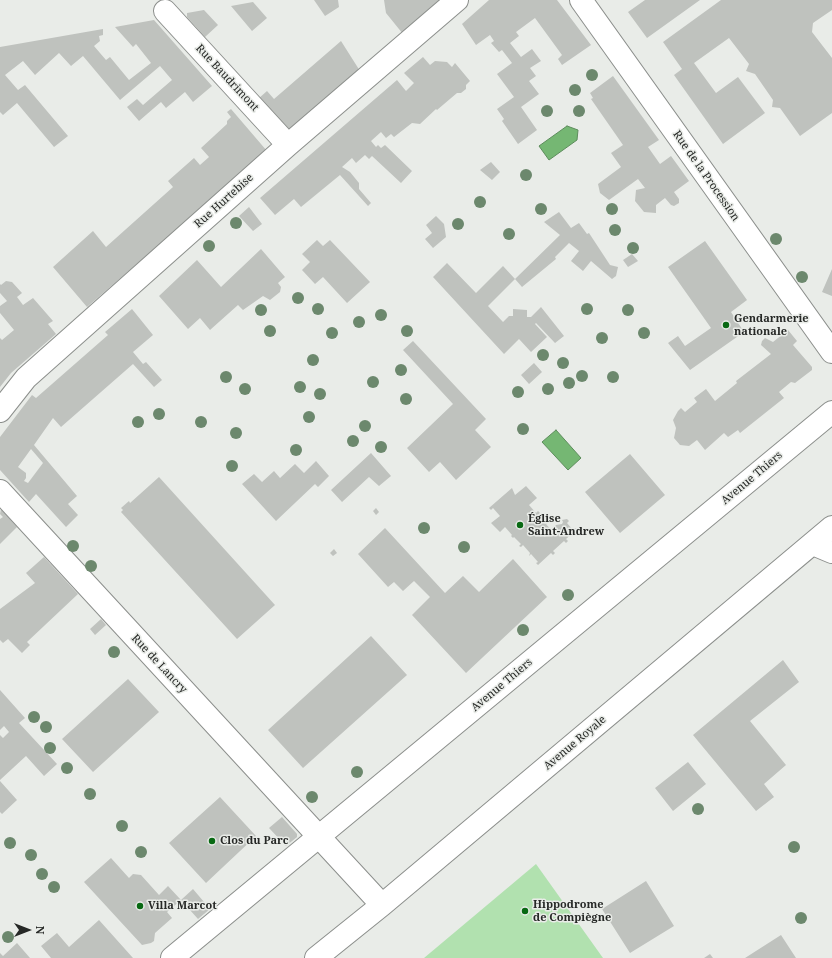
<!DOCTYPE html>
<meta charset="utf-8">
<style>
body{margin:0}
#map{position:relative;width:832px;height:958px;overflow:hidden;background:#e9ece8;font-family:"Noto Serif",serif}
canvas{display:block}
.north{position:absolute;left:8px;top:910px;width:40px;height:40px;-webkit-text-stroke:3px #e9ece8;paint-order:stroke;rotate:90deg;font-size:11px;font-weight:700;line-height:16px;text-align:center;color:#262826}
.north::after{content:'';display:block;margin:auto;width:14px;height:18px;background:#262826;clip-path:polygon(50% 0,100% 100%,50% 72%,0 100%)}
</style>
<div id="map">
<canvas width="832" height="958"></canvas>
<div class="north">N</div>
</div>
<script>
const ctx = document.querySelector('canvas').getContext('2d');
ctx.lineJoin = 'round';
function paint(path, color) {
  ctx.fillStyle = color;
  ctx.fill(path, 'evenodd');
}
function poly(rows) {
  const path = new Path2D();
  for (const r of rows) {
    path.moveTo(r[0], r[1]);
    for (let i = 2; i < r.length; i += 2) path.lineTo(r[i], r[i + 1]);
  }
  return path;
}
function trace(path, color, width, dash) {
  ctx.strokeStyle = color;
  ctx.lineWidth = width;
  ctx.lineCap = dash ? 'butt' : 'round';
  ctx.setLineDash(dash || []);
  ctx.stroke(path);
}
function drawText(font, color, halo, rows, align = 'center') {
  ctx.font = font + ' "Noto Serif",serif';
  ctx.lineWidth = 3;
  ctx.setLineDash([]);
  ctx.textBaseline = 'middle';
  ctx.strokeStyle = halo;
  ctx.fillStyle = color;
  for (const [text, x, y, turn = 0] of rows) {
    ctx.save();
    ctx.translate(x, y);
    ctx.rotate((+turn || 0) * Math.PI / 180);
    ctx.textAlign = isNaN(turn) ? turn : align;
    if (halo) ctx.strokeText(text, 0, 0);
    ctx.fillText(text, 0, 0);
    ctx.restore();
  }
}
const green = poly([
 [536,864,603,958,424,958]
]);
const water = poly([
 [567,126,578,130,577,140,549,160,539,146,567,126],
 [556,430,581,458,568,470,542,442,556,430]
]);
const building = poly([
 [314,0,338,0,339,7,325,16],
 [384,0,444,0,403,34,386,13],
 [489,0,557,0,591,45,562,65,558,59,562,55,535,18,516,32,519,36,510,43,521,57,532,49,541,61,530,68,536,76,529,81,539,94,521,107,537,130,518,144,502,121,504,119,497,109,514,97,497,74,512,63,502,50,499,52,491,43,494,41,490,35,476,45,462,24],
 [645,0,700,0,647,38,628,12],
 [721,0,832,0,832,10,813,23,812,32,832,58,832,113,800,136,780,108,772,107,773,100,755,74,746,71,749,64,729,38,694,63,716,93,738,77,765,113,723,144,674,75,682,69,663,42],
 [253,2,267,18,252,31,231,6],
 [204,10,218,25,205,37,187,17,187,13],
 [154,20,212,86,193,102,185,92,166,108,161,102,139,121,127,107,137,99,143,105,172,80,160,66,120,100,83,56,71,66,59,53,35,75,23,61,5,75,18,90,25,85,68,136,54,147,17,103,3,115,0,112,0,47,103,29,103,35,99,36,100,41,94,46,106,60,110,57,129,80,151,63,136,44,133,47,115,27],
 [341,41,360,71,288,133,258,99,267,91,274,99],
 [423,57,430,65,435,61,447,62,452,67,455,63,470,81,466,85,466,89,461,93,457,93,437,110,436,109,420,124,412,123,394,137,391,134,386,138,381,132,371,141,376,147,378,145,381,148,385,145,412,171,401,183,372,156,369,159,365,155,356,163,352,158,342,167,350,172,359,183,359,189,371,203,368,206,340,175,301,207,294,199,275,215,260,198,397,80,406,91,414,83,404,73],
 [613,76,659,140,648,147,660,164,671,156,689,181,674,192,679,199,679,203,674,206,671,205,665,198,656,205,656,213,644,212,635,201,636,190,645,188,638,179,609,200,600,193,598,184,621,167,611,153,623,145,591,99,593,98,590,93],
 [231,109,267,151,87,307,53,267,93,231,106,247,173,187,168,181,194,158,200,165,209,157,201,148,227,124,227,121,231,117,227,112],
 [491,162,500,172,492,180,480,170],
 [249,207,262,224,253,231,239,216],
 [559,212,571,228,579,223,587,234,589,233,610,265,618,267,616,276,612,279,591,261,583,271,571,261,579,251,569,243,555,257,556,259,522,287,515,279,560,235,544,222],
 [436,216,444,224,446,237,433,248,425,239,432,233,426,225],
 [317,240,323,246,330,240,370,282,347,303,323,277,315,284,302,270,310,262,302,254],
 [705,241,747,300,731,312,744,332,690,370,668,343,678,336,685,346,711,328,668,267],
 [261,249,285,277,278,283,281,287,280,292,270,300,263,296,243,310,238,305,210,330,200,318,188,329,159,296,197,260,221,287],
 [632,254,638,261,628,267,623,260],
 [447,263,476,293,503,266,515,279,488,306,503,322,509,316,513,316,513,309,527,310,527,317,531,317,541,307,564,336,555,343,536,323,535,324,547,337,531,352,519,339,504,354,433,277],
 [832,269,832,296,822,292],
 [6,281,12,282,22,293,17,297,23,305,33,298,53,321,48,324,56,334,11,373,0,387,0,338,2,340,14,330,0,313,0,306,7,301,0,293,0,284,1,285],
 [132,309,153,335,133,352,143,364,146,362,162,380,154,387,133,364,61,427,53,418,34,445,77,496,68,504,78,515,66,527,36,494,29,502,0,470,0,437,32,395,36,398,108,335,105,332],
 [31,449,43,463,28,483,24,481,26,478,26,473,18,467],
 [788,330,797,341,793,345,812,367,812,370,795,383,791,382,779,392,784,398,740,433,738,430,728,437,724,433,705,450,697,440,689,446,680,445,674,438,676,428,673,420,678,411,681,408,685,412,697,402,694,398,706,389,715,401,737,383,736,381,771,354,761,345,762,341,765,338,773,342],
 [413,341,486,419,475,430,491,447,456,480,440,462,429,472,407,448,453,404,403,350],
 [534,363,542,372,529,384,521,375],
 [371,453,391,476,379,486,369,477,342,502,331,490],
 [630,454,665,495,620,533,585,492],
 [316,461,329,476,318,487,315,484,276,521,242,484,254,474,262,482,274,471,280,478,295,464,304,473],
 [159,477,275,605,237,639,121,512,123,510,121,508,129,501,130,503],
 [526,486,537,498,529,505,536,513,538,511,540,513,538,515,545,522,547,520,548,522,546,524,552,531,556,525,562,524,563,522,562,520,567,519,569,521,567,523,573,530,575,528,577,529,575,531,577,534,575,535,573,533,566,539,568,541,566,543,564,541,553,551,555,553,553,555,551,553,538,565,536,563,538,562,531,554,529,556,530,553,523,545,521,547,519,546,521,544,514,537,513,538,511,536,512,535,505,527,500,532,491,523,500,516,493,508,491,510,489,508,512,488,515,495],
 [376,508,379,512,376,515,373,511],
 [1,509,17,527,0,544,0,519,3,517,0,514],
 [385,528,445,593,463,576,479,592,513,559,547,597,466,673,412,615,430,597,414,581,403,591,394,582,388,587,358,554],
 [334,549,337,553,333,556,330,553],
 [44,557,78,594,27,642,30,645,22,653,8,639,3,643,0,640,0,609,35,583,26,573],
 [101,619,106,625,95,635,90,629],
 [371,636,407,675,303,768,268,730],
 [783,660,799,682,750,721,786,765,764,784,774,797,756,811,693,735],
 [128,679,159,712,93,772,62,739],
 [0,690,25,718,19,723,57,764,44,776,26,756,0,780,0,735,3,738,9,732,4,726,0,730],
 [688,762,706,784,673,811,655,788],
 [0,781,17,800,2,814,0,812],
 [220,797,256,836,206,883,169,843],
 [282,817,297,834,297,837,286,846,269,828],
 [111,858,129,878,133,874,141,875,159,895,168,886,181,900,167,912,172,918,155,933,154,941,151,943,142,945,84,882],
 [646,881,674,926,630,953,602,909],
 [193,889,210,909,198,919,181,900],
 [99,920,133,958,51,958,41,946,57,933,69,947],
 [781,935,796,958,745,958],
 [17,943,30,958,0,958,0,953,3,956],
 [710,954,713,958,704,958]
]);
const minor = poly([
 [581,0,832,352],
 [165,11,288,145],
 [0,411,26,378,288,145,457,0],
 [0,491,382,905],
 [813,544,832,552],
 [172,958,832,412],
 [316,958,382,905,832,527]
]);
const trees = [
 [592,75],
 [575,90],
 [547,111],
 [579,111],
 [526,175],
 [480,202],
 [541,209],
 [612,209],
 [236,223],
 [458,224],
 [615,230],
 [509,234],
 [776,239],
 [209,246],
 [633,248],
 [802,277],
 [298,298],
 [318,309],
 [587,309],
 [261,310],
 [628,310],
 [381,315],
 [359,322],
 [270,331],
 [407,331],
 [332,333],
 [644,333],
 [602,338],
 [543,355],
 [313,360],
 [563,363],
 [401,370],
 [582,376],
 [226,377],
 [613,377],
 [373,382],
 [569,383],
 [300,387],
 [245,389],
 [548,389],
 [518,392],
 [320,394],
 [406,399],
 [159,414],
 [309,417],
 [138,422],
 [201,422],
 [365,426],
 [523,429],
 [236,433],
 [353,441],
 [381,447],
 [296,450],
 [232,466],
 [424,528],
 [73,546],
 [464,547],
 [91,566],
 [568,595],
 [523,630],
 [114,652],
 [34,717],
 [46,727],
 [50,748],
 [67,768],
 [357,772],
 [90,794],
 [312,797],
 [698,809],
 [122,826],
 [10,843],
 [794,847],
 [141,852],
 [31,855],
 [42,874],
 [54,887],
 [801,918],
 [8,937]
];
const markers = [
 [726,325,4,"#086913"],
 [520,525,4,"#086913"],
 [212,841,4,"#086913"],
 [140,906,4,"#086913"],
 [525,911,4,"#086913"]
];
const streetNames = [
 ["Rue Baudrimont",227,78,47],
 ["Rue de la Procession",706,176,55],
 ["Rue Hurtebise",224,201,-42],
 ["Avenue Thiers",752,478,-40],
 ["Rue de Lancry",159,664,47],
 ["Avenue Thiers",502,685,-40],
 ["Avenue Royale",575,743,-40]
];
const poiNames = [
 ["Gendarmerie",734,319],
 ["nationale",734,332],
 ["Église",528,519],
 ["Saint-Andrew",528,532],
 ["Clos du Parc",220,841],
 ["Hippodrome",533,905],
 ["de Compiègne",533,918],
 ["Villa Marcot",148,906]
];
paint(green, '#b1e1af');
paint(water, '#75b773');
trace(water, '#5d8c5c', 1);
paint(building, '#bfc2be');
trace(minor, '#8c8f8c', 24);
trace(minor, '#fff', 22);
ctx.fillStyle = '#6c886d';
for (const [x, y] of trees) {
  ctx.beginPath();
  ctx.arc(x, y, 6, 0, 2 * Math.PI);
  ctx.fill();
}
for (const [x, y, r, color] of markers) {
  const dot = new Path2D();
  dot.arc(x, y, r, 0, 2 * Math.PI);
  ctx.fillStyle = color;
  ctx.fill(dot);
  trace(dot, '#e9ece8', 1.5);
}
drawText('11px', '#262826', '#e9ece8', streetNames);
drawText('bold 11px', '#262826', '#e9ece8', poiNames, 'left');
</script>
